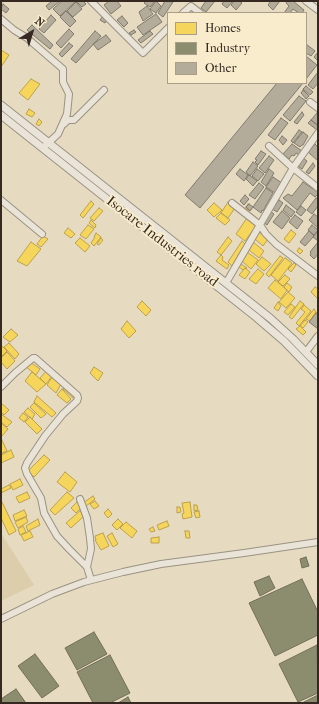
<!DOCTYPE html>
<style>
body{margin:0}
#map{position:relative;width:319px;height:704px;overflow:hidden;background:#e6dbc1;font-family:"IM FELL French Canon",serif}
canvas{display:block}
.frame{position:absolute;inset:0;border:2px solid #352921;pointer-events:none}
.legend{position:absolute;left:167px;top:12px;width:140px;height:72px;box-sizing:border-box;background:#f8eccd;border:1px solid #aa9e88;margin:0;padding:5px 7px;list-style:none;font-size:12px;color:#352921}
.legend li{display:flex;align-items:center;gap:8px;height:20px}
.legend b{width:20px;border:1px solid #aa9e88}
.north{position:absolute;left:12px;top:12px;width:40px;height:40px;-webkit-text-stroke:3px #f8eccd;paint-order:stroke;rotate:38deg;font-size:11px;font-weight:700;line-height:16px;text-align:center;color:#352921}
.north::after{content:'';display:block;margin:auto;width:14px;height:18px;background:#352921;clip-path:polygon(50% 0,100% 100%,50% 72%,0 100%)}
</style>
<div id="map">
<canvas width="319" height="704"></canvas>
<div class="frame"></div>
<ul class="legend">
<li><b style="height:11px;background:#f6d55c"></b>Homes</li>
<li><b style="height:11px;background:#8c8c6e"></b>Industry</li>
<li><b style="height:11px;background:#b3ac9a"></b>Other</li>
</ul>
<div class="north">N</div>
</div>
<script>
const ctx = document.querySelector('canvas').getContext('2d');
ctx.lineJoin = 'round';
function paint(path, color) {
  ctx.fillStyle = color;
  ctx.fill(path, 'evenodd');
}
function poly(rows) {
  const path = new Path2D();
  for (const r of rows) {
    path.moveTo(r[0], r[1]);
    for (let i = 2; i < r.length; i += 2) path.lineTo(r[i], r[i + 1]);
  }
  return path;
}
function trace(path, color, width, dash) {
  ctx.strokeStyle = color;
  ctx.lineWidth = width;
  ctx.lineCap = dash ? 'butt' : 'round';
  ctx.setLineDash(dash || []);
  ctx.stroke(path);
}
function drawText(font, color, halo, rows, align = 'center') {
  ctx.font = font + ' "IM FELL French Canon",serif';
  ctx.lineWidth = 4;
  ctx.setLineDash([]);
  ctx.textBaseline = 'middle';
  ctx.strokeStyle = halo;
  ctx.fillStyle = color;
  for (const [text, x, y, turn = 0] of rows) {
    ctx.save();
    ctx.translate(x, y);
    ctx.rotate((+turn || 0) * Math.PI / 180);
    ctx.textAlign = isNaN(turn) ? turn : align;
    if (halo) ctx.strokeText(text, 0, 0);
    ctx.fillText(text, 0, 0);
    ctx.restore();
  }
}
const green = poly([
 [1,533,34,585,1,601]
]);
const homes = poly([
 [1,50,9,55,1,67,1,50],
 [31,79,40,84,28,100,19,93,31,79],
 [29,109,35,113,32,117,26,114,29,109],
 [39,119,42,122,39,126,36,124,39,119],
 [91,201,94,204,83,218,80,215,91,201],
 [228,202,235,208,228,218,221,213,228,202],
 [214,203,222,210,214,217,207,210,214,203],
 [248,204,252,208,250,211,245,208,248,204],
 [99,208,103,211,94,221,90,218,99,208],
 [221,213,230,220,225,225,216,218,221,213],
 [247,218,257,225,245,241,236,234,247,218],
 [91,220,96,225,95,228,89,223,91,220],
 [88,225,94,229,86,239,80,235,88,225],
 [68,228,75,234,71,238,64,233,68,228],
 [291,230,296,234,289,243,284,239,291,230],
 [259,232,268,239,263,246,255,239,259,232],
 [96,233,101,237,94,246,91,243,95,237,94,237,96,233],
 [43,236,48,239,41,247,37,244,43,236],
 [228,237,232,241,221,255,217,252,228,237],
 [80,238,90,246,85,252,75,243,80,238],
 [101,238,103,240,99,245,97,244,101,238],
 [242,241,245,244,232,266,228,262,242,241],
 [31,242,41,249,27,266,17,261,31,242],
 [253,242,264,251,259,258,249,250,253,242],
 [299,248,303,251,300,254,297,251,299,248],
 [247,252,258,260,251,269,242,261,247,252],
 [221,255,223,257,222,260,229,265,227,269,216,261,221,255],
 [280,256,283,258,269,277,266,274,280,256],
 [262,257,271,264,264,271,256,264,262,257],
 [285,258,292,263,278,281,271,275,285,258],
 [294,263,296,265,291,272,288,269,294,263],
 [241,264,247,268,246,269,245,268,243,270,239,267,241,264],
 [245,268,250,272,245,279,239,275,245,268],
 [258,269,264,274,256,284,249,279,258,269],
 [285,275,290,279,283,286,278,282,285,275],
 [275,280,287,290,281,299,268,288,275,280],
 [287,283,292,287,289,292,284,287,287,283],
 [315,287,318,289,318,299,311,292,315,287],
 [288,292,295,298,286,308,279,302,288,292],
 [142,301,151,310,146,316,137,307,142,301],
 [300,301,304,304,292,319,289,317,300,301],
 [278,302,281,306,278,311,274,308,278,302],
 [291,304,295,307,288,315,284,312,291,304],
 [304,305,311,311,299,326,296,323,305,312,301,309,304,305],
 [314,309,316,312,310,321,306,319,314,309],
 [305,320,308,322,303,328,300,326,305,320],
 [127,321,136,331,129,338,121,329,127,321],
 [300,326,306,332,303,335,296,329,300,326],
 [11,329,18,335,10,342,3,337,11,329],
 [9,343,19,354,15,359,4,347,9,343],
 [1,345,7,351,1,357,1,345],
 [7,352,15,361,7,369,1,362,1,358,7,352],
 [30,362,40,369,36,375,25,366,30,362],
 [94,367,103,373,98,381,90,373,94,367],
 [48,369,53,375,46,384,40,378,48,369],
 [32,372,46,384,37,392,25,381,32,372],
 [52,377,61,384,56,393,47,385,52,377],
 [66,385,75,394,73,398,63,389,66,385],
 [62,389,71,399,67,403,57,395,62,389],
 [37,396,56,413,52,417,34,402,37,396],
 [1,403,9,410,4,415,1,412,1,403],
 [34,403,46,414,41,418,30,407,34,403],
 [28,408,35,414,32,419,24,412,28,408],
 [23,413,28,417,24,422,19,418,23,413],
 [1,414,12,422,7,427,1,422,1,414],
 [30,417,42,429,37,434,25,422,30,417],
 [1,423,8,429,2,436,1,435,1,423],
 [1,438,7,451,2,453,1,451,1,438],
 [11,450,14,457,1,463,1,455,11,450],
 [44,455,50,460,34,477,28,471,44,455],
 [65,472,77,482,70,492,57,482,65,472],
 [20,479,23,485,13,490,10,484,20,479],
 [9,485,11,488,1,493,1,489,9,485],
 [27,492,30,498,19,503,16,497,27,492],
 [67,492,74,498,55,515,50,510,67,492],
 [93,496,95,499,85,507,83,503,93,496],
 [1,500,16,531,9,535,1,518,1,500],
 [95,501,99,506,94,509,90,504,95,501],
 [77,502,82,507,76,513,71,508,77,502],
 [190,502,192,517,183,519,182,514,184,513,182,503,190,502],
 [194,505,197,505,198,510,194,511,194,505],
 [177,507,180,507,181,512,177,513,177,507],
 [108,509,112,514,108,518,104,513,108,509],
 [24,510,27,516,15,521,13,515,24,510],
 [80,511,84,516,71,528,66,523,80,511],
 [199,511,200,517,196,518,194,512,199,511],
 [26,517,28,522,18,528,15,522,26,517],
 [38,519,40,525,28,531,26,526,38,519],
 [118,519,123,524,117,530,112,525,118,519],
 [167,521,169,526,159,530,157,525,167,521],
 [126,522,137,531,132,538,120,528,126,522],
 [23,526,26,532,20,535,18,529,23,526],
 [153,527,155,531,151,532,149,529,153,527],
 [30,531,33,537,24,541,21,535,30,531],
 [185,531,189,531,190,538,186,538,185,531],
 [103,533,109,546,101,550,95,540,96,540,95,536,103,533],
 [112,533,118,544,113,547,107,536,112,533],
 [159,537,159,543,151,543,151,538,159,537]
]);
const industry = poly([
 [306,557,309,566,302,568,300,559,306,557],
 [269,576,275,588,260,596,254,582,269,576],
 [302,579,318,612,318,635,275,656,249,603,302,579],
 [94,632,107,654,77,670,65,648,94,632],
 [317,645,318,693,298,702,279,664,317,645],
 [35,654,59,686,42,698,18,666,35,654],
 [110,655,130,693,110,703,93,703,77,672,110,655],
 [16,689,26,703,1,703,1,699,16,689],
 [318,695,318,703,302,703,318,695],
 [128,697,131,703,118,703,128,697]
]);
const building = poly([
 [52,1,60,1,49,10,46,6,52,1],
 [62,1,76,1,60,16,53,9,62,1],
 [76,1,83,1,86,4,82,7,76,1],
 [109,1,117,1,121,6,111,14,104,5,109,1],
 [146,1,155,1,150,7,144,3,146,1],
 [156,1,161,6,156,13,150,9,156,1],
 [165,1,173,2,163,17,158,13,165,1],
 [206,1,215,1,206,12,201,8,206,1],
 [224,1,233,1,227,8,222,4,224,1],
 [234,1,239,1,242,3,236,10,231,5,234,1],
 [271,1,280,1,273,10,268,5,271,1],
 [287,1,293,1,304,10,302,13,299,13,293,9,290,13,284,13,289,6,286,3,287,1],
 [76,2,82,9,73,17,67,11,76,2],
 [3,4,9,9,6,13,1,9,3,4],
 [147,6,153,14,143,21,139,12,147,6],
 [66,11,76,21,70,27,60,17,66,11],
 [156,14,162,22,143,35,137,27,156,14],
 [51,15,56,20,44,33,39,29,51,15],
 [103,16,107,20,105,23,100,20,103,16],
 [122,16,128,23,124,27,117,20,122,16],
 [32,25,53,45,50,49,27,30,32,25],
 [69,29,74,34,61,48,56,43,69,29],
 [134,30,136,32,131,35,129,33,134,30],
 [95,31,101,36,76,63,71,59,95,31],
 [150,31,153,34,141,43,138,40,150,31],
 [106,35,111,41,98,50,93,44,106,35],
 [69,43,73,46,62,57,59,54,69,43],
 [306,44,315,51,311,56,306,53,306,44],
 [318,52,318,61,314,57,318,52],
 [306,56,317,65,306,79,306,56],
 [318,72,318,83,313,89,308,85,318,72],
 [277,83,303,83,200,208,185,195,277,83],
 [306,86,313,92,310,95,303,89,306,86],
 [303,90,309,96,306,99,301,93,303,90],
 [299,96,306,101,290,121,283,115,299,96],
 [302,112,304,115,297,124,294,122,302,112],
 [317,113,318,114,318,125,311,120,317,113],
 [281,118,288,123,275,140,268,135,281,118],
 [311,120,318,126,317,130,308,123,311,120],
 [299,130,302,132,293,143,291,141,299,130],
 [303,132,308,136,303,145,302,145,300,147,294,143,303,132],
 [282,136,287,140,283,145,279,140,282,136],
 [292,144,302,151,299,155,296,153,294,156,292,155,289,159,283,154,292,144],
 [315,144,318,147,318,161,308,152,315,144],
 [261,151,266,154,258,165,255,162,257,160,255,159,261,151],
 [269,156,274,160,265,173,259,168,269,156],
 [303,158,307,161,302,169,298,166,303,158],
 [253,162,258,166,250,176,246,172,253,162],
 [313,163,315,166,309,174,306,172,313,163],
 [240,169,248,175,244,181,236,174,240,169],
 [257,169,264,174,258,181,252,176,257,169],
 [269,169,274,173,266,186,261,182,269,169],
 [249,175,257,181,253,186,246,179,249,175],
 [273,177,282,183,275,193,266,187,273,177],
 [303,182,313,189,314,188,318,191,318,194,315,197,310,193,297,210,283,198,288,194,292,196,303,182],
 [259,183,264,187,255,199,249,195,259,183],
 [266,188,273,193,263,211,262,210,261,213,253,207,266,188],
 [245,195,249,199,244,205,240,201,245,195],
 [316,198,318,200,318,206,312,214,307,210,316,198],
 [279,200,283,203,277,212,272,209,279,200],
 [249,204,253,207,250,211,246,207,249,204],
 [286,205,295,212,291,217,283,210,286,205],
 [301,206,306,210,301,216,296,212,301,206],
 [270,211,274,214,267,225,263,222,270,211],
 [282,211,290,218,282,229,273,222,282,211],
 [314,214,318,217,318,228,309,220,314,214],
 [295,215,303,221,297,229,289,222,295,215],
 [312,225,318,230,314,235,308,230,312,225],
 [309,231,314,236,305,246,300,242,309,231],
 [318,231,318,241,313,237,318,231],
 [318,242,318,254,314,259,310,255,311,253,310,252,318,242],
 [316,313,318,314,318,329,309,322,316,313]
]);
const minor = poly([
 [91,1,143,53,168,28],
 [306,1,318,10],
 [183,13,191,6,200,13],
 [1,19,14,30,27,38,63,69,63,82,69,94,67,114,58,134,46,145],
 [310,102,318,108],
 [64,124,68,120,74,120,104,90],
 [269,146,293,168,318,188],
 [1,200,42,234],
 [232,203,260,225,266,234,276,244,318,276],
 [226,283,293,168,318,133],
 [306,352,318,336],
 [1,387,15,373,33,358,35,358,77,395,78,398,77,401,63,414,45,436,27,463,25,468,27,474,41,498,44,513,57,536,69,549,87,567],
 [80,499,87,518,90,538,91,549,87,567,91,580],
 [1,619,52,594,84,582,123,572,161,564,244,553,318,542]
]);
const tertiary = poly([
 [1,105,270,318,293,339,318,365],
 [1,115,256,317,284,341,318,376]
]);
const streetNames = [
 ["Isocare Industries road",162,242,38]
];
paint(green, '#dccdab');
paint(homes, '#f6d55c');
trace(homes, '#bca14a', 1);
paint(industry, '#8c8c6e');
trace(industry, '#726e57', 1);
paint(building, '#b3ac9a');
trace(building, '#817a6d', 1);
trace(minor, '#9a9282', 8);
trace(tertiary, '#9a9282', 9);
trace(minor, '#e9e4d7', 6);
trace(tertiary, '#e9e4d7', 7);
drawText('14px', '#352921', '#f8eccd', streetNames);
</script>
